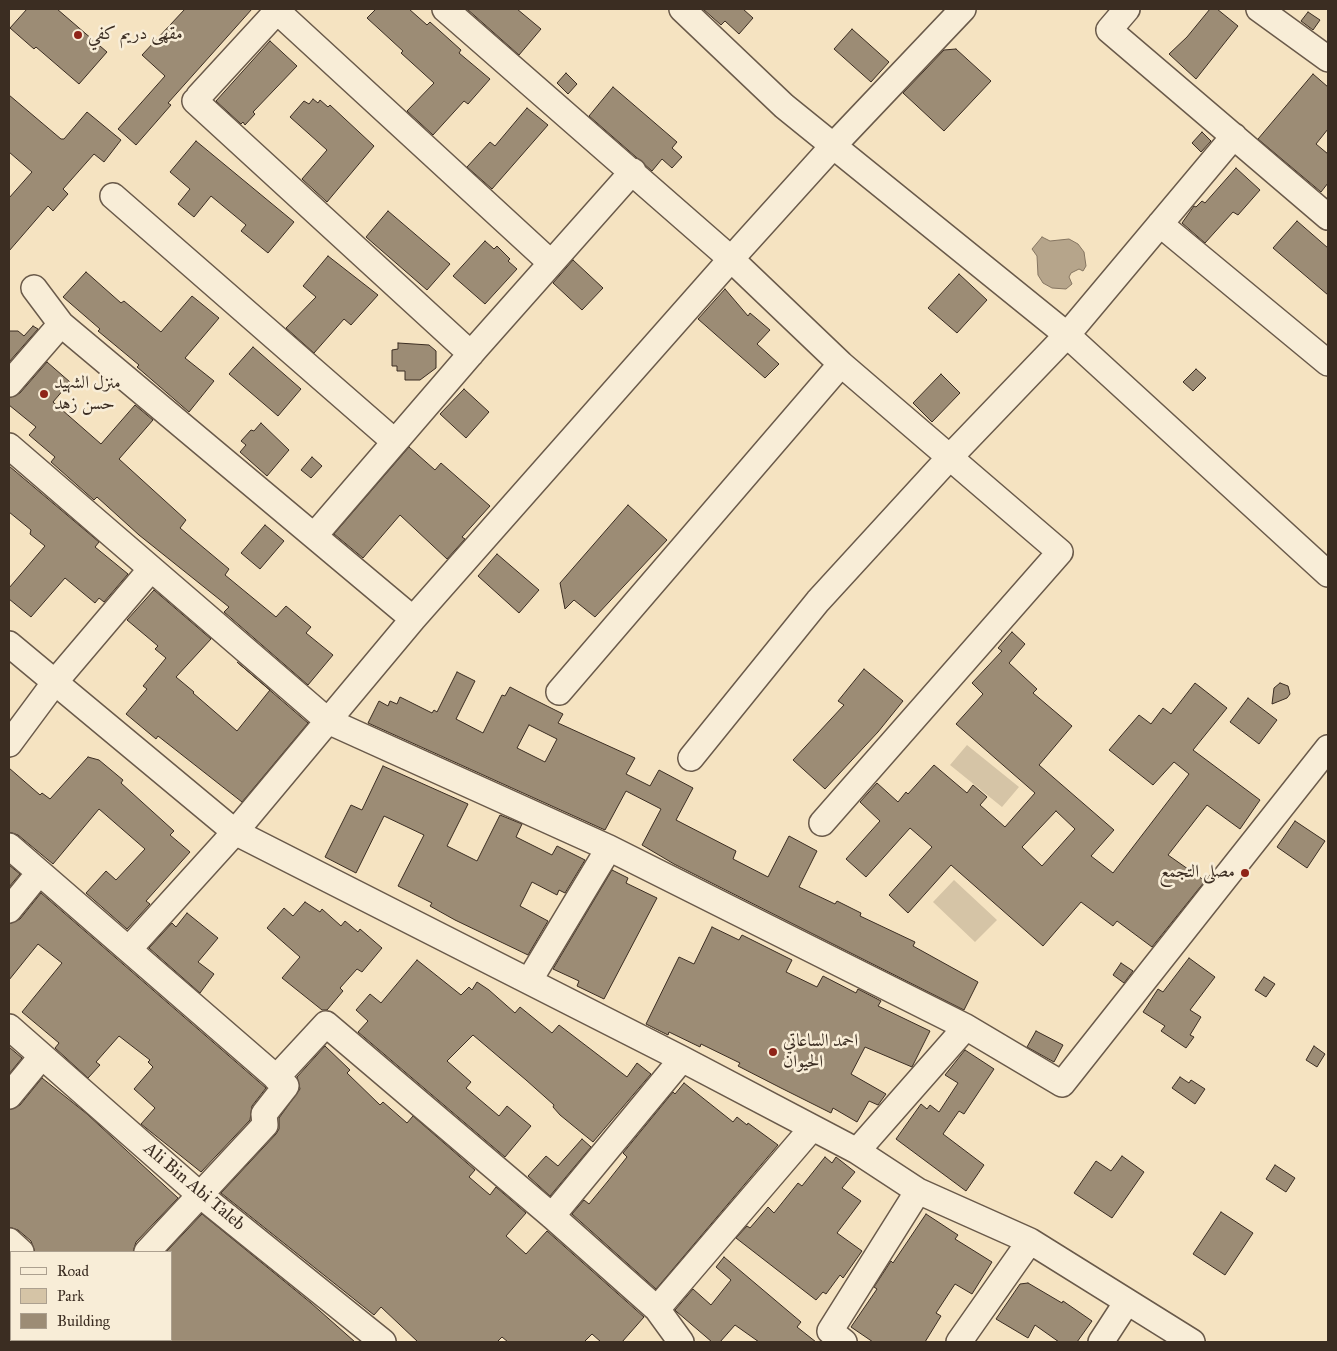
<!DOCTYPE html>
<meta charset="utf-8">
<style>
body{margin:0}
#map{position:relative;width:1337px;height:1351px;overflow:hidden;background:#f5e3c1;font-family:"IM FELL Great Primer",serif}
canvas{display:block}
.frame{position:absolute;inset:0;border:10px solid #3b2d22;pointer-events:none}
.legend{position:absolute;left:10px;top:1251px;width:162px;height:90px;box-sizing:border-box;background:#f8edd7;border:1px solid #aca08f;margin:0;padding:6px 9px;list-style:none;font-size:15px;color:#3b2d22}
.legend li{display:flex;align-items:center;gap:10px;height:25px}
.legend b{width:25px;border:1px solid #aca08f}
</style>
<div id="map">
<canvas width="1337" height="1351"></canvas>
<div class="frame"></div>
<ul class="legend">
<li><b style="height:6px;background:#f8edd7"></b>Road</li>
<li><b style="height:14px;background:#d5c4a6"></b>Park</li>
<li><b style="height:14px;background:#9c8c75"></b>Building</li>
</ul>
</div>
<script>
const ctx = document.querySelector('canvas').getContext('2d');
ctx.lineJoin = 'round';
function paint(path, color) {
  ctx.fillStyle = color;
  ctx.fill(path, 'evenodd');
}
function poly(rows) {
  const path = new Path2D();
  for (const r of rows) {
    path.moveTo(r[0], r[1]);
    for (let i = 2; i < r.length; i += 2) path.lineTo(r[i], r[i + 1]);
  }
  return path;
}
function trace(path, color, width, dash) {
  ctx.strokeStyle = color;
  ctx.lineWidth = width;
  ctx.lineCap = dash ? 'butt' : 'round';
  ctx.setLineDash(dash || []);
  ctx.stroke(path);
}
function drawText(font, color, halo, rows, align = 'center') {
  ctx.font = font + ' "IM FELL Great Primer",Amiri,serif';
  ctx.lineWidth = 5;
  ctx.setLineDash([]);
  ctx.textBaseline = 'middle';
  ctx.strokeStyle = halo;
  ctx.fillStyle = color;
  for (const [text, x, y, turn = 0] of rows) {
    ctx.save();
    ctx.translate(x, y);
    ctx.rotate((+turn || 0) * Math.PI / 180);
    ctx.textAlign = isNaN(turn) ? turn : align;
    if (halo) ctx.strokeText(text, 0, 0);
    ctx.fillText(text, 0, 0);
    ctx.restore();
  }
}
const green = poly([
 [967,745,1019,787,1002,807,950,765],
 [954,880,997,920,975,942,933,902]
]);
const water = poly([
 [1042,237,1050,241,1069,239,1078,244,1084,252,1086,266,1083,271,1079,269,1071,273,1069,277,1072,284,1066,289,1052,288,1043,283,1038,275,1037,256,1032,249,1042,237]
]);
const building = poly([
 [27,9,57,9,107,52,79,84,36,47,34,49,10,28,27,9],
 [185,9,252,9,168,103,171,105,136,145,118,129,165,76,142,55,185,9],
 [376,9,409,9,427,25,430,22,461,50,459,53,490,79,468,104,464,101,433,135,407,111,434,83,401,53,403,51,367,18,376,9],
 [467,9,517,9,541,29,519,55,467,9],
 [703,9,743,9,753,18,739,34,725,21,721,25,703,9],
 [1210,9,1217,9,1238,26,1196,79,1169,54,1187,37,1210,9],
 [1308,12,1320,20,1313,30,1301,21,1308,12],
 [852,29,889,62,871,82,834,49,852,29],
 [270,41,297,66,253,112,255,114,245,125,243,122,241,124,216,101,270,41],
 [956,49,991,81,944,131,903,93,944,50,956,49],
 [566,73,577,84,568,94,557,83,566,73],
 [1313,74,1328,87,1328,129,1316,144,1328,154,1328,183,1321,192,1258,139,1313,74],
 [613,87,677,142,672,148,682,157,672,168,662,159,652,171,589,116,613,87],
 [9,95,61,139,64,139,87,112,121,140,104,162,94,154,63,189,68,194,53,211,48,206,9,251,9,198,32,172,9,152,9,95],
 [313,99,318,103,320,100,328,107,330,105,374,146,327,202,302,179,327,150,290,117,304,101,309,104,313,99],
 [527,108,548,125,492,189,467,167,490,142,495,146,527,108],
 [1202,132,1211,141,1201,152,1192,143,1202,132],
 [196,141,294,222,268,253,241,231,246,225,211,196,194,217,178,204,190,189,170,172,196,141],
 [1236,168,1260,190,1238,215,1233,212,1205,243,1182,223,1194,206,1196,207,1202,201,1205,203,1236,168],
 [388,211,450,264,427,290,366,237,388,211],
 [1297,221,1328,248,1328,295,1273,248,1297,221],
 [485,241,494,249,497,246,510,259,508,261,517,269,485,304,453,276,485,241],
 [328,256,378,295,351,325,344,319,314,353,286,328,316,297,303,286,328,256],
 [573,260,603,288,582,310,553,283,573,260],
 [86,272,121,303,124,301,161,332,192,296,219,318,185,358,214,381,189,412,137,367,139,365,98,331,100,329,63,297,86,272],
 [959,274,987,300,957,333,928,308,959,274],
 [725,289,748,316,750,313,770,330,757,344,779,364,765,378,698,319,725,289],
 [33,326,38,329,9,362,9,331,18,331,24,336,33,326],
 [398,343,429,345,436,351,436,368,420,380,405,380,405,371,397,371,397,366,392,366,392,350,398,349,398,343],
 [253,347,301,389,278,416,229,374,253,347],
 [47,362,70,382,53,402,101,444,135,405,153,420,119,459,186,520,180,528,229,569,225,575,276,617,286,606,311,627,306,633,333,655,308,685,224,612,229,607,139,535,97,497,94,500,51,462,55,457,29,435,36,427,9,405,9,398,20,393,47,362],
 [1196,369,1206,378,1193,391,1183,382,1196,369],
 [941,374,960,393,932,422,913,403,941,374],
 [464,389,489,412,466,438,440,414,464,389],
 [261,423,289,450,267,476,240,452,246,445,241,441,251,430,254,431,261,423],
 [409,447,435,470,441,463,490,506,462,537,465,539,447,559,400,515,363,558,334,534,409,447],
 [312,457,322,466,311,478,301,470,312,457],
 [9,466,99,542,95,547,128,574,104,602,99,598,95,603,65,578,31,617,9,599,9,588,45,546,30,534,31,530,9,512,9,466],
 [628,505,667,540,595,617,574,600,565,609,560,583,628,505],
 [265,525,284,541,260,569,241,553,265,525],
 [497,554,539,590,519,613,478,576,497,554],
 [154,590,211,639,176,677,194,692,193,693,237,731,270,690,237,662,308,723,242,802,158,736,156,739,126,714,147,689,143,686,166,658,155,649,158,646,127,620,154,590],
 [1012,632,1025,644,1009,663,1037,689,1033,693,1072,726,1039,765,1114,830,1091,856,1113,873,1189,774,1174,762,1153,785,1109,750,1139,715,1151,724,1163,708,1171,714,1195,683,1227,708,1193,750,1260,800,1240,829,1207,805,1168,855,1205,881,1152,947,1117,921,1113,926,1081,902,1043,946,951,865,908,913,889,895,932,847,910,828,866,877,846,859,880,821,860,802,877,783,898,802,906,792,908,794,934,765,967,793,973,785,987,797,980,805,1005,827,1035,793,956,724,983,694,972,683,1002,651,998,648,1012,632],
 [1056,811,1075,829,1042,866,1022,847,1056,811],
 [864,669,903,701,878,732,825,789,793,760,844,705,838,701,864,669],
 [457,672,475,681,456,719,483,733,502,695,505,696,510,687,527,696,563,714,558,723,635,758,626,774,650,786,659,770,693,788,676,820,736,851,733,859,768,877,789,836,817,851,799,887,835,904,837,901,861,913,860,916,915,942,913,946,978,982,964,1010,674,864,642,845,661,809,626,791,605,830,368,723,379,701,388,706,390,701,397,704,400,697,432,713,434,710,437,712,457,672],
 [529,725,557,739,545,762,517,748,529,725],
 [1280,683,1288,686,1290,694,1287,698,1272,704,1274,688,1280,683],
 [1248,698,1277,720,1259,744,1230,722,1248,698],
 [88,757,99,760,123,780,121,783,174,831,170,835,190,852,146,901,150,904,127,929,86,893,106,871,116,880,145,849,99,809,53,864,18,835,9,832,9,768,40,795,42,793,50,799,88,757],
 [383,766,468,804,447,846,477,861,500,815,522,824,516,837,552,855,557,846,585,860,565,893,559,890,557,895,532,882,520,906,548,921,528,955,455,920,430,906,432,903,398,886,424,835,384,816,356,873,325,857,351,805,362,810,383,766],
 [1295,821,1325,841,1307,868,1277,847,1295,821],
 [9,865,20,874,9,887,9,865],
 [612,870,628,878,626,883,657,898,604,999,577,986,579,981,553,969,612,870],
 [41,893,266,1088,252,1106,250,1120,201,1172,141,1124,155,1108,134,1089,153,1067,148,1062,150,1060,119,1036,96,1062,100,1065,88,1078,55,1048,59,1043,22,1012,62,963,38,944,9,980,9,924,20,919,41,893],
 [305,902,320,912,322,909,341,926,345,921,358,932,360,929,382,948,362,972,357,969,340,988,343,991,327,1010,322,1010,282,978,300,957,267,928,284,908,293,916,305,902],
 [187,913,218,938,198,962,214,974,200,993,149,948,172,923,176,927,187,913],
 [712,927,739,940,742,935,792,960,786,972,817,987,823,976,856,993,858,989,881,1001,878,1006,930,1031,912,1067,865,1047,851,1074,886,1094,878,1105,869,1101,857,1122,833,1108,831,1113,781,1088,738,1066,740,1063,701,1044,700,1047,669,1032,668,1035,646,1024,679,957,694,964,712,927],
 [1189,958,1215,977,1190,1010,1201,1017,1190,1035,1194,1037,1186,1048,1161,1031,1165,1026,1143,1012,1158,989,1163,992,1189,958],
 [417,960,461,995,469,987,472,990,477,982,489,990,515,1013,520,1007,552,1033,559,1025,627,1077,637,1063,651,1074,593,1142,560,1115,553,1107,554,1105,526,1080,473,1035,447,1061,471,1082,466,1088,499,1116,507,1106,531,1126,505,1157,358,1032,368,1021,356,1010,370,994,381,1003,417,960],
 [1121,963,1133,971,1124,983,1113,975,1121,963],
 [1264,977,1275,984,1266,997,1255,990,1264,977],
 [1036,1031,1063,1045,1054,1062,1027,1047,1036,1031],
 [325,1046,350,1070,347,1073,380,1105,383,1102,407,1123,413,1116,475,1170,469,1177,490,1195,496,1187,526,1213,506,1236,526,1254,547,1231,644,1317,622,1342,601,1342,592,1334,584,1342,508,1342,502,1337,497,1342,418,1342,381,1307,374,1315,221,1193,276,1134,279,1129,279,1118,300,1089,297,1077,325,1046],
 [1314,1046,1325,1054,1317,1067,1306,1060,1314,1046],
 [9,1047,22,1058,9,1074,9,1047],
 [965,1050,994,1069,964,1114,959,1111,943,1134,984,1165,966,1191,896,1139,921,1104,927,1109,930,1105,939,1112,958,1083,945,1075,965,1050],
 [1180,1077,1189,1083,1191,1080,1205,1089,1195,1104,1172,1088,1180,1077],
 [42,1078,87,1114,178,1198,136,1242,133,1252,35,1252,31,1241,18,1230,9,1227,9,1110,20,1105,42,1078],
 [684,1083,733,1122,737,1117,747,1125,748,1123,778,1145,656,1289,572,1214,584,1200,589,1204,608,1181,627,1157,623,1153,673,1092,675,1094,684,1083],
 [582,1139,591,1147,550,1196,528,1176,546,1156,558,1166,582,1139],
 [1122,1156,1144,1172,1112,1218,1074,1193,1096,1161,1111,1171,1122,1156],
 [825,1157,832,1163,836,1157,855,1172,842,1188,861,1201,837,1233,862,1251,843,1278,840,1275,826,1294,823,1292,816,1300,736,1238,747,1226,750,1228,768,1207,774,1213,798,1183,802,1186,825,1157],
 [1275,1165,1295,1178,1286,1192,1266,1179,1275,1165],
 [1221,1212,1253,1233,1225,1275,1193,1254,1221,1212],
 [202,1214,311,1303,355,1342,171,1342,171,1252,166,1252,202,1214],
 [926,1214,958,1235,955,1239,992,1262,972,1294,955,1284,936,1313,941,1316,925,1342,873,1342,851,1327,877,1289,874,1287,891,1261,893,1263,926,1214],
 [724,1257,801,1322,797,1327,816,1342,759,1342,735,1325,720,1342,712,1342,677,1312,675,1310,693,1289,711,1305,731,1280,716,1267,724,1257],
 [1028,1283,1062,1303,1063,1301,1092,1321,1077,1342,1059,1342,1035,1325,1028,1338,996,1319,1020,1284,1028,1283]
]);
const minor = poly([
 [445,9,731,259,841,364,1060,552,822,823],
 [682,9,784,106,1067,335,1328,574],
 [1127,9,1109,30,1328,217],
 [1259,9,1328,59],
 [277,11,551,263],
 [199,96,279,9],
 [195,101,471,354],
 [113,196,395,442],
 [1160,224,1328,363],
 [34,288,61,324,314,536,475,349,633,171],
 [9,384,61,324],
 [9,446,328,721,609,848,966,1027,1062,1084,1328,748],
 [314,536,413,619],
 [9,644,235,832,682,1059,857,1151,918,1191,1030,1241,1192,1342],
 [559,692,841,364],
 [9,744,55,682,151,569],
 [691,758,818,601,949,458,1067,335,1234,136],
 [9,846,286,1086,264,1114,265,1125,147,1252],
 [9,910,39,873],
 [129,949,235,832,413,619,731,259,833,146,963,9],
 [529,981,609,848],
 [9,1027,199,1194,383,1342],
 [276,1078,326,1024,552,1216,657,1309,681,1342],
 [9,1096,42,1056],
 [857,1151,966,1027],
 [552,1216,682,1059],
 [9,1241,21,1252],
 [657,1309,812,1128],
 [844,1342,830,1331,918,1191],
 [959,1342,1030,1241],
 [1101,1342,1127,1302]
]);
const markers = [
 [78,35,5,"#8f2418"],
 [44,394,5,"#8f2418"],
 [1245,873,5,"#8f2418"],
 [773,1052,5,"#8f2418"]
];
const poiNames = [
 ["مقهى دريم كفي",88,35],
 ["منزل الشهيد",54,384],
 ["حسن زهد",54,405],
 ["مصلى التجمع",1235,873,"right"],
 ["احمد الساعاتي",783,1042],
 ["الحيوان",783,1063]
];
const streetNames = [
 ["Ali Bin Abi Taleb",194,1187,40]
];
paint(green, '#d5c4a6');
paint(water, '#b6a58b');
trace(water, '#857561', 1);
paint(building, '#9c8c75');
trace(building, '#3b2d22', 1);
trace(minor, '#6a5a4a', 28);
trace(minor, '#f8edd7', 25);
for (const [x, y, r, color] of markers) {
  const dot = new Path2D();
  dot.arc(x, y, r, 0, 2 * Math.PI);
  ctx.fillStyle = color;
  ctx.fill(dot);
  trace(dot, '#f8edd7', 2);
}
drawText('18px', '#3b2d22', '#f8edd7', poiNames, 'left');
drawText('18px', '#3b2d22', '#f8edd7', streetNames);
</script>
